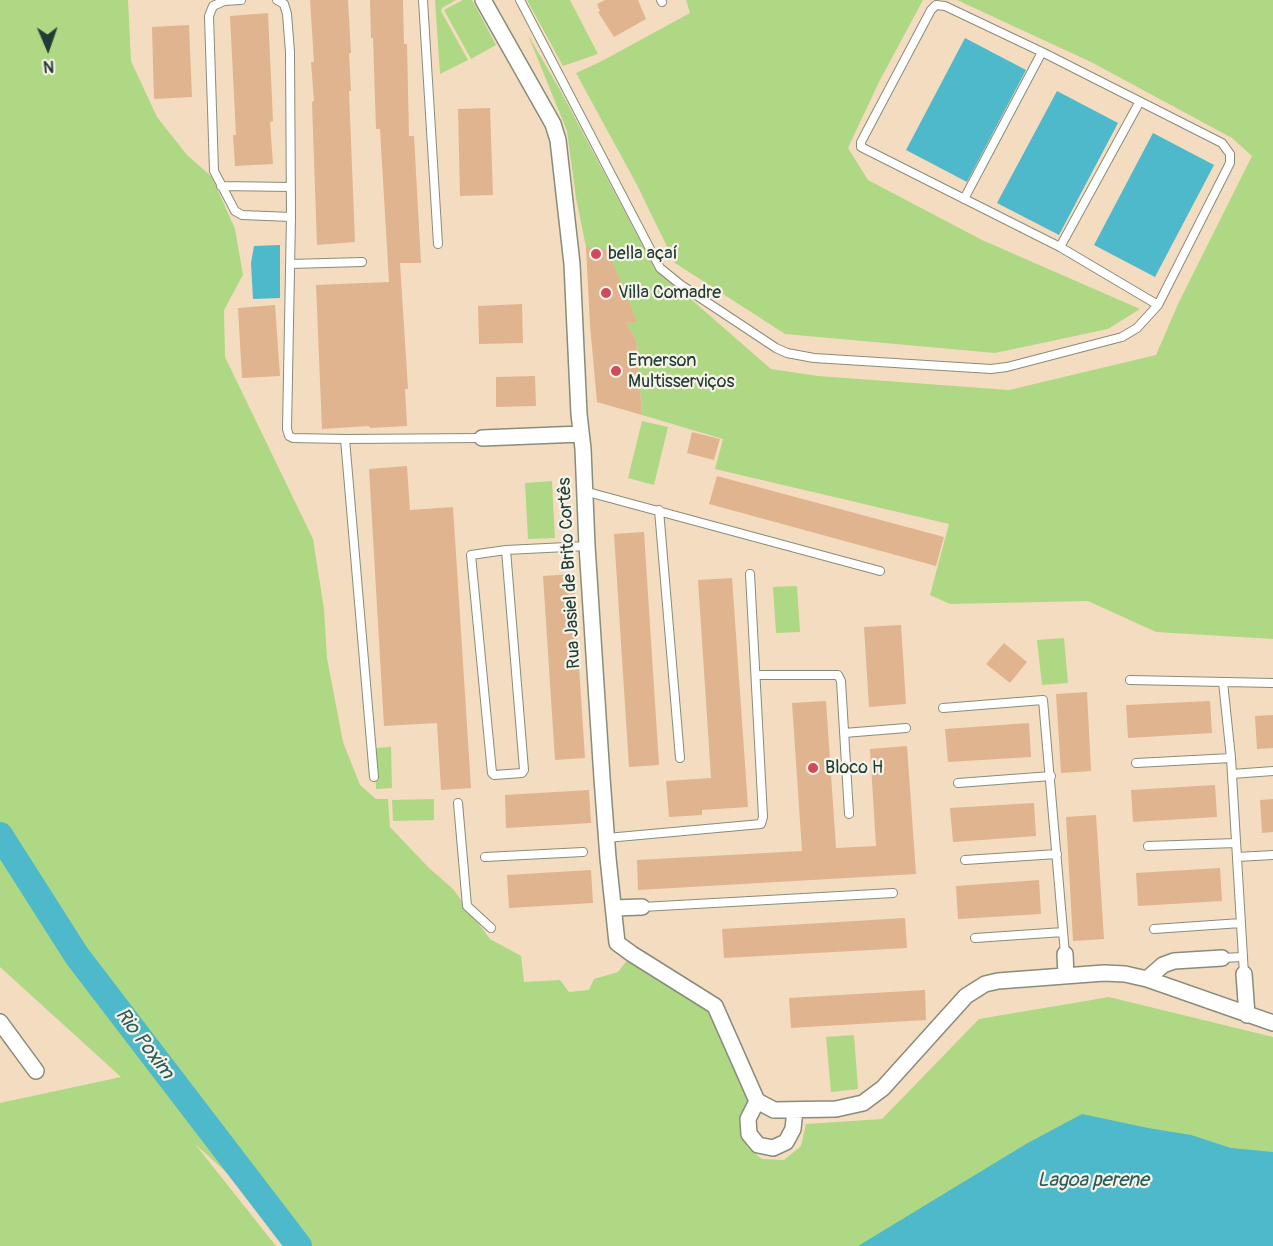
<!DOCTYPE html>
<meta charset="utf-8">
<style>
body{margin:0}
#map{position:relative;width:1273px;height:1246px;overflow:hidden;background:#f4dcc0;font-family:Pangolin,sans-serif}
canvas{display:block}
.north{position:absolute;left:18px;top:18px;width:60px;height:60px;-webkit-text-stroke:4px #f7f3e8;paint-order:stroke;rotate:178deg;font-size:16px;font-weight:700;line-height:24px;text-align:center;color:#1f3d34}
.north::after{content:'';display:block;margin:auto;width:21px;height:27px;background:#1f3d34;clip-path:polygon(50% 0,100% 100%,50% 72%,0 100%)}
</style>
<div id="map">
<canvas width="1273" height="1246"></canvas>
<div class="north">N</div>
</div>
<script>
const ctx = document.querySelector('canvas').getContext('2d');
ctx.lineJoin = 'round';
function paint(path, color) {
  ctx.fillStyle = color;
  ctx.fill(path, 'evenodd');
}
function poly(rows) {
  const path = new Path2D();
  for (const r of rows) {
    path.moveTo(r[0], r[1]);
    for (let i = 2; i < r.length; i += 2) path.lineTo(r[i], r[i + 1]);
  }
  return path;
}
function trace(path, color, width, dash) {
  ctx.strokeStyle = color;
  ctx.lineWidth = width;
  ctx.lineCap = dash ? 'butt' : 'round';
  ctx.setLineDash(dash || []);
  ctx.stroke(path);
}
function drawText(font, color, halo, rows, align = 'center') {
  ctx.font = font + ' Pangolin,sans-serif';
  ctx.lineWidth = 4.5;
  ctx.setLineDash([]);
  ctx.textBaseline = 'middle';
  ctx.strokeStyle = halo;
  ctx.fillStyle = color;
  for (const [text, x, y, turn = 0] of rows) {
    ctx.save();
    ctx.translate(x, y);
    ctx.rotate((+turn || 0) * Math.PI / 180);
    ctx.textAlign = isNaN(turn) ? turn : align;
    if (halo) ctx.strokeText(text, 0, 0);
    ctx.fillText(text, 0, 0);
    ctx.restore();
  }
}
const green = poly([
 [0,0,128,0,131,61,157,117,187,155,212,177,235,229,243,275,224,310,225,357,313,539,324,609,327,658,343,742,360,785,376,799,388,799,390,827,429,868,453,889,490,939,521,956,524,982,560,980,569,992,589,990,594,979,618,972,632,954,705,999,751,1104,742,1125,747,1147,762,1159,784,1160,801,1146,806,1124,882,1119,979,1019,1109,997,1273,1037,1273,1246,308,1246,195,1144,276,1246,0,1246,0,1103,121,1077,0,967],
 [435,0,456,0,442,8,441,11,468,60,440,74],
 [463,0,472,0,496,45,471,59,444,10],
 [527,0,570,0,598,54,563,66],
 [686,0,923,0,879,82,848,148,868,180,982,240,1140,309,1108,329,995,353,785,334,675,263,637,185,576,73,600,62,690,13],
 [957,0,1273,0,1273,639,1156,632,1088,601,950,604,930,595,949,524,715,469,723,439,642,415,636,340,626,323,636,322,586,247,576,198,567,131,528,35,559,88,654,267,771,369,818,376,1009,390,1156,355,1179,302,1252,156,1232,138,1091,62],
 [642,421,668,427,654,485,628,478],
 [552,481,555,538,528,539,525,483],
 [797,586,800,632,776,633,773,587],
 [1064,638,1068,683,1042,685,1037,640],
 [391,747,392,788,376,789,375,748],
 [434,799,434,820,393,821,392,800],
 [854,1035,858,1089,831,1092,826,1037]
]);
const water = poly([
 [965,38,1026,70,967,182,906,150],
 [1057,91,1118,123,1059,235,997,203],
 [1153,133,1214,165,1155,277,1094,245],
 [280,245,280,298,253,299,251,263,254,246],
 [1082,1114,1148,1128,1191,1135,1231,1148,1273,1152,1273,1246,858,1246,1026,1144]
]);
const river = poly([
 [0,835,77,956,299,1246]
]);
const building = poly([
 [310,0,348,0,351,53,349,53,351,91,349,91,355,242,317,245,312,102,314,101,311,62,314,62],
 [370,0,403,0,404,44,407,44,409,136,414,136,421,263,400,263,408,389,405,389,407,426,370,428,369,426,322,429,316,285,389,282,380,129,376,129,373,38,371,38],
 [605,0,638,0,646,19,614,37,598,12,600,11,597,4],
 [268,13,273,121,270,122,273,164,235,166,233,135,236,135,230,16],
 [189,25,192,97,154,99,152,27],
 [490,108,493,195,460,196,458,109],
 [586,247,607,249,637,322,626,323,636,340,642,415,597,402,590,325],
 [522,304,523,343,479,344,478,306],
 [275,305,280,376,242,378,238,308],
 [535,376,536,406,496,407,496,377],
 [692,432,720,439,714,460,687,453],
 [407,466,410,510,453,507,471,788,441,790,437,723,384,726,369,469],
 [717,476,944,537,936,566,709,504],
 [644,532,659,765,629,767,614,534],
 [573,574,585,758,555,760,543,576],
 [732,578,748,807,702,810,702,815,669,817,666,781,711,778,698,580],
 [901,625,906,704,869,707,864,627],
 [1004,643,1027,662,1010,683,986,664],
 [1087,692,1091,771,1061,773,1056,694],
 [826,701,836,848,876,846,870,749,907,746,916,874,638,890,637,860,802,851,792,703],
 [1210,701,1212,733,1128,738,1126,705],
 [1273,715,1273,748,1257,749,1255,716],
 [1029,723,1031,757,948,762,945,729],
 [1215,785,1217,817,1133,822,1131,790],
 [589,790,591,823,506,828,505,795],
 [1273,799,1273,832,1262,833,1260,800],
 [1034,803,1036,836,953,842,950,808],
 [1096,815,1104,939,1073,941,1066,817],
 [1220,868,1222,901,1138,906,1136,873],
 [591,870,593,903,509,908,507,875],
 [1039,880,1041,914,958,919,956,886],
 [905,918,907,948,724,958,722,929],
 [925,990,926,1020,791,1028,789,998]
]);
const service = poly([
 [241,0,224,1,213,6,209,16,214,171,235,211,242,215,291,217],
 [277,0,284,4,287,14,290,52,291,217,287,429,289,436,293,438,345,439,482,438],
 [423,0,438,244],
 [520,0,660,268,681,285,776,348,787,353,814,358,991,369,1007,367,1122,337,1137,328,1158,305,1230,163,1230,154,1222,143,1042,52,945,6,936,5,931,10,861,142,861,147,1060,247,1158,305],
 [661,0,662,2],
 [221,186,291,187],
 [964,199,1042,52],
 [1060,247,1139,103],
 [290,264,362,262],
 [345,439,374,777],
 [584,491,880,571],
 [659,510,680,758],
 [506,550,524,770,522,773,494,775,492,773,471,555,506,550,587,546],
 [756,675,838,675,841,681,849,814],
 [1130,680,1273,683],
 [1223,682,1231,758,1244,974],
 [943,708,1043,700,1065,954],
 [844,733,906,728],
 [1136,763,1231,758],
 [1232,774,1273,771],
 [958,783,1051,776],
 [458,803,467,906,491,928],
 [607,838,761,824,763,817,750,574],
 [1148,846,1236,843],
 [485,857,583,852],
 [1237,857,1273,855],
 [965,860,1057,854],
 [642,907,893,893],
 [1154,929,1241,923],
 [975,938,1063,932],
 [1222,958,1243,957]
]);
const minor = poly([
 [483,0,553,124,558,140,572,264,579,414,583,449,587,546,602,778,608,858,617,943,632,954,715,1006,757,1101,774,1110,836,1109,863,1103,883,1088,966,996,985,984,998,981,1104,973,1125,974,1147,979,1273,1023],
 [482,438,581,434],
 [614,908,642,907],
 [1065,954,1066,976],
 [1244,974,1247,1015],
 [1147,979,1163,965,1174,961,1222,958],
 [0,1022,36,1071],
 [757,1101,748,1119,749,1134,758,1145,773,1148,786,1142,793,1129,795,1110]
]);
const markers = [
 [596,254,6,"#d1495b"],
 [606,293,6,"#d1495b"],
 [616,371,6,"#d1495b"],
 [813,768,6,"#d1495b"]
];
const poiNames = [
 ["bella açaí",608,254],
 ["Villa Comadre",618,293],
 ["Emerson",628,361],
 ["Multisserviços",628,382],
 ["Bloco H",825,768]
];
const streetNames = [
 ["Rua Jasiel de Brito Cortês",570,573,-93]
];
const waterNames = [
 ["Rio Poxim",144,1044,53],
 ["Lagoa perene",1093,1181]
];
paint(green, '#afd884');
paint(water, '#4db9ca');
trace(river, '#4db9ca', 26);
paint(building, '#e0b48e');
trace(service, '#8a8c7a', 10);
trace(minor, '#8a8c7a', 18);
trace(service, '#fff', 8);
trace(minor, '#fff', 15);
for (const [x, y, r, color] of markers) {
  const dot = new Path2D();
  dot.arc(x, y, r, 0, 2 * Math.PI);
  ctx.fillStyle = color;
  ctx.fill(dot);
  trace(dot, '#f7f3e8', 2);
}
drawText('18px', '#1f3d34', '#f7f3e8', poiNames, 'left');
drawText('18px', '#1f3d34', '#f7f3e8', streetNames);
drawText('italic 20px', '#2a5c5a', '#f7f3e8', waterNames);
</script>
